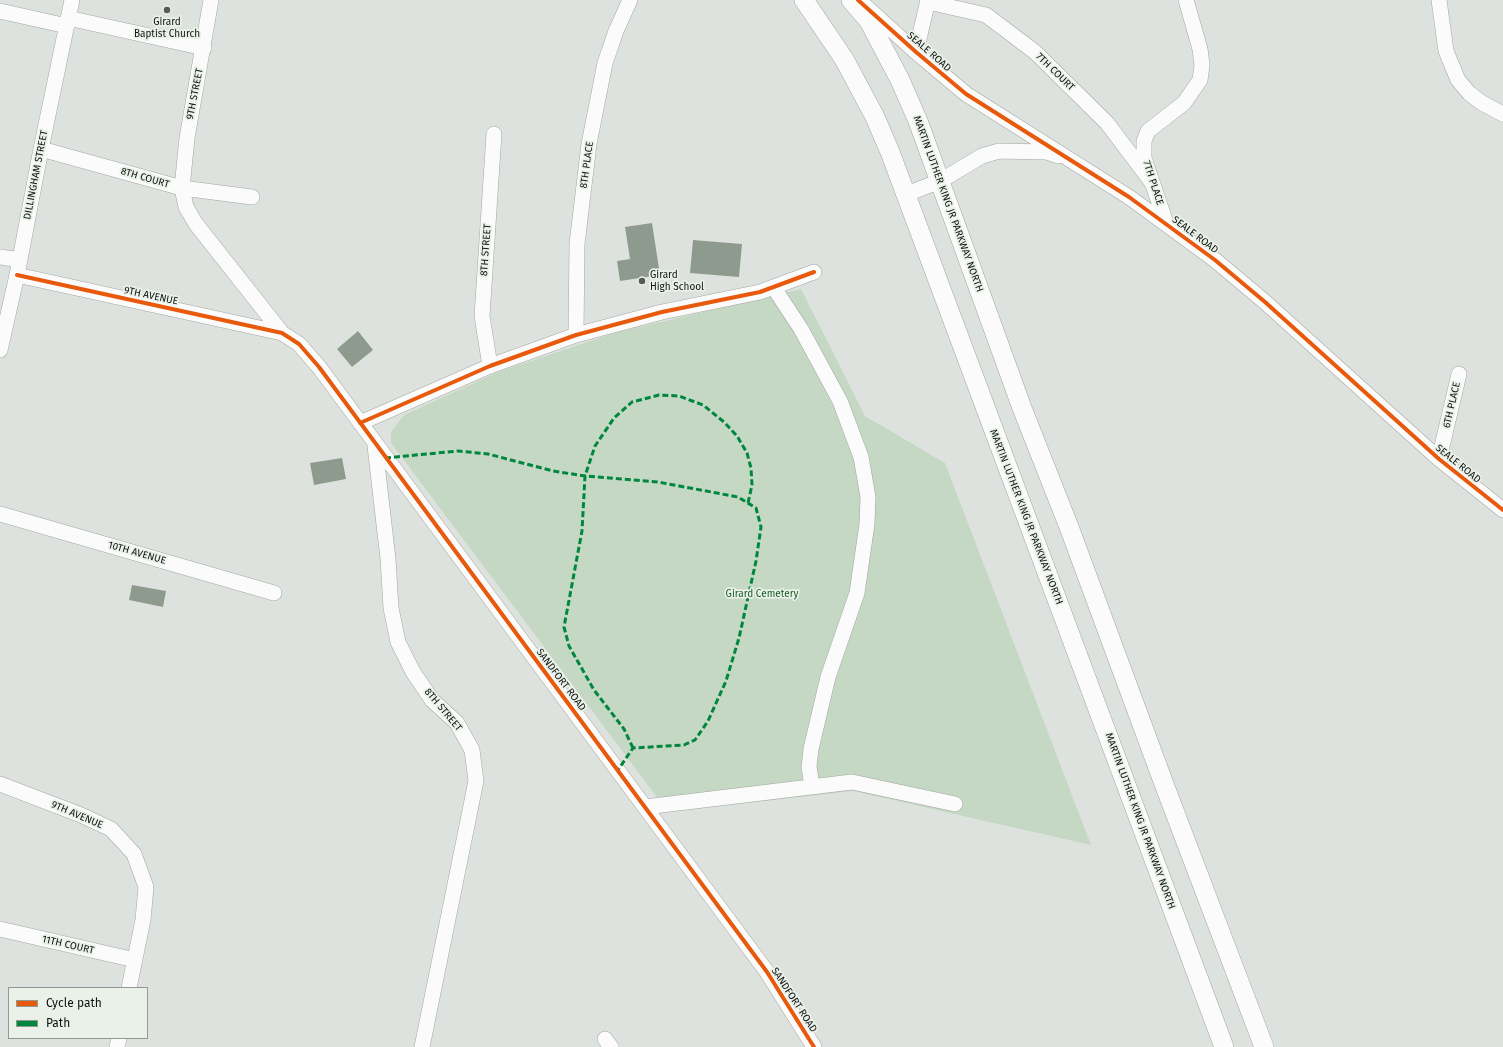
<!DOCTYPE html>
<style>
body{margin:0}
#map{position:relative;width:1503px;height:1047px;overflow:hidden;background:#dee2de;font-family:"Fira Sans",sans-serif}
canvas{display:block}
.legend{position:absolute;left:8px;top:987px;width:140px;height:52px;box-sizing:border-box;background:#e9f1e9;border:1px solid #929892;margin:0;padding:5px 7px;list-style:none;font-size:12px;color:#0f120f}
.legend li{display:flex;align-items:center;gap:8px;height:20px}
.legend b{width:20px;border:1px solid #929892}
</style>
<div id="map">
<canvas width="1503" height="1047"></canvas>
<ul class="legend">
<li><b style="height:5px;background:#e8590c"></b>Cycle path</li>
<li><b style="height:5px;background:#00873e"></b>Path</li>
</ul>
</div>
<script>
const ctx = document.querySelector('canvas').getContext('2d');
ctx.lineJoin = 'round';
function paint(path, color) {
  ctx.fillStyle = color;
  ctx.fill(path, 'evenodd');
}
function poly(rows) {
  const path = new Path2D();
  for (const r of rows) {
    path.moveTo(r[0], r[1]);
    for (let i = 2; i < r.length; i += 2) path.lineTo(r[i], r[i + 1]);
  }
  return path;
}
function trace(path, color, width, dash) {
  ctx.strokeStyle = color;
  ctx.lineWidth = width;
  ctx.lineCap = dash ? 'butt' : 'round';
  ctx.setLineDash(dash || []);
  ctx.stroke(path);
}
function drawText(font, color, halo, rows, align = 'center') {
  ctx.font = font + ' "Fira Sans",sans-serif';
  ctx.lineWidth = 3.5;
  ctx.setLineDash([]);
  ctx.textBaseline = 'middle';
  ctx.strokeStyle = halo;
  ctx.fillStyle = color;
  for (const [text, x, y, turn = 0] of rows) {
    ctx.save();
    ctx.translate(x, y);
    ctx.rotate((+turn || 0) * Math.PI / 180);
    ctx.textAlign = isNaN(turn) ? turn : align;
    if (halo) ctx.strokeText(text, 0, 0);
    ctx.fillText(text, 0, 0);
    ctx.restore();
  }
}
const green = poly([
 [801,289,865,416,945,463,1091,845,853,791,668,812,391,443,391,432,404,415,498,372,614,333]
]);
const building = poly([
 [652,223,660,275,620,281,617,261,630,259,625,227],
 [693,240,742,244,739,277,690,273],
 [358,331,373,350,352,367,337,349],
 [342,458,346,479,314,485,310,463],
 [132,585,166,591,163,607,129,600]
]);
const minor = poly([
 [211,0,187,138,182,188,186,207,196,224,282,333],
 [1439,0,1446,51,1458,80,1469,93,1482,103,1503,114],
 [928,2,986,15,1035,52,1107,123,1153,184],
 [862,3,916,52,966,94,1129,197,1215,260,1265,302,1439,459,1503,510],
 [0,11,67,26],
 [68,18,204,48],
 [916,52,928,0],
 [41,149,182,188,252,197],
 [907,194,940,181,982,156,999,151,1046,152,1058,156],
 [1166,223,1144,158,1144,141,1148,131,1184,103,1200,80,1202,65,1200,49,1186,0],
 [0,257,20,260],
 [17,275,282,333,299,344,319,367,727,918,767,972,814,1047],
 [774,288,801,329,840,401,861,457,868,497,867,524,857,593,828,677,811,749,809,767,812,786],
 [576,335,577,244,589,144,605,63,616,31,630,0],
 [0,350,17,275,41,149,72,0],
 [490,366,482,316,494,134],
 [360,423,490,366,576,335,662,312,760,292,814,272],
 [375,446,388,559,391,608,398,642,413,672,432,700,457,723,472,750,476,781,422,1047],
 [1439,459,1459,374],
 [0,514,274,593],
 [0,784,81,815,111,829,134,854,146,887,143,920,129,988],
 [645,807,852,782,955,804],
 [0,929,135,960],
 [605,1039,611,1047],
 [117,1047,119,1038]
]);
const major = poly([
 [804,0,844,59,875,117,890,152,1224,1047],
 [851,0,869,21,900,80,918,121,1022,408,1069,527,1164,784,1264,1047]
]);
const quiet = poly([
 [385,458,458,451,488,454,553,471,585,476,658,482,738,497,756,508,761,527,756,561,739,638,726,681,708,721,695,740,684,745,633,748,618,770],
 [633,748,624,729,594,690,569,646,564,627,582,531,585,476,595,446,614,418,632,402,659,395,679,396,703,405,724,422,737,436,747,453,751,468,752,485,748,503]
]);
const cycleway = poly([
 [858,0,916,52,966,94,1129,197,1215,260,1265,302,1439,459,1503,510],
 [17,275,282,333,299,344,319,367,727,918,767,972,814,1047],
 [360,423,490,366,576,335,662,312,760,292,814,272]
]);
const markers = [
 [167,10,4,"#575b57"],
 [642,281,4,"#575b57"]
];
const poiNames = [
 ["Girard",167,22],
 ["Baptist Church",167,34],
 ["Girard",650,275,"left"],
 ["High School",650,287,"left"]
];
const streetNames = [
 ["SEALE ROAD",929,52,41],
 ["7TH COURT",1055,72,44],
 ["9TH STREET",195,94,-79],
 ["8TH PLACE",587,165,-82],
 ["DILLINGHAM STREET",36,175,-79],
 ["8TH COURT",145,178,16],
 ["7TH PLACE",1153,183,72],
 ["MARTIN LUTHER KING JR PARKWAY NORTH",948,204,70],
 ["SEALE ROAD",1195,235,37],
 ["8TH STREET",486,250,-86],
 ["9TH AVENUE",151,296,12],
 ["6TH PLACE",1452,405,-77],
 ["SEALE ROAD",1458,464,39],
 ["MARTIN LUTHER KING JR PARKWAY NORTH",1026,517,69],
 ["10TH AVENUE",137,553,16],
 ["SANDFORT ROAD",561,680,53],
 ["8TH STREET",443,710,50],
 ["9TH AVENUE",77,815,23],
 ["MARTIN LUTHER KING JR PARKWAY NORTH",1140,821,70],
 ["11TH COURT",68,945,13],
 ["SANDFORT ROAD",794,1000,57]
];
const parkNames = [
 ["Girard Cemetery",762,594]
];
paint(green, '#c4d8c4');
paint(building, '#8f9a8f');
trace(minor, '#a3a6a3', 16);
trace(major, '#a3a6a3', 20);
trace(minor, '#fafbfa', 15);
trace(major, '#fafbfa', 19);
trace(quiet, '#00873e', 3, [6, 3]);
trace(cycleway, '#e8590c', 4);
for (const [x, y, r, color] of markers) {
  const dot = new Path2D();
  dot.arc(x, y, r, 0, 2 * Math.PI);
  ctx.fillStyle = color;
  ctx.fill(dot);
  trace(dot, '#e9f1e9', 1.5);
}
drawText('10px', '#0f120f', '#e9f1e9', poiNames);
drawText('10px', '#0f120f', '#e9f1e9', streetNames);
drawText('10px', '#175e21', '#e9f1e9', parkNames);
</script>
